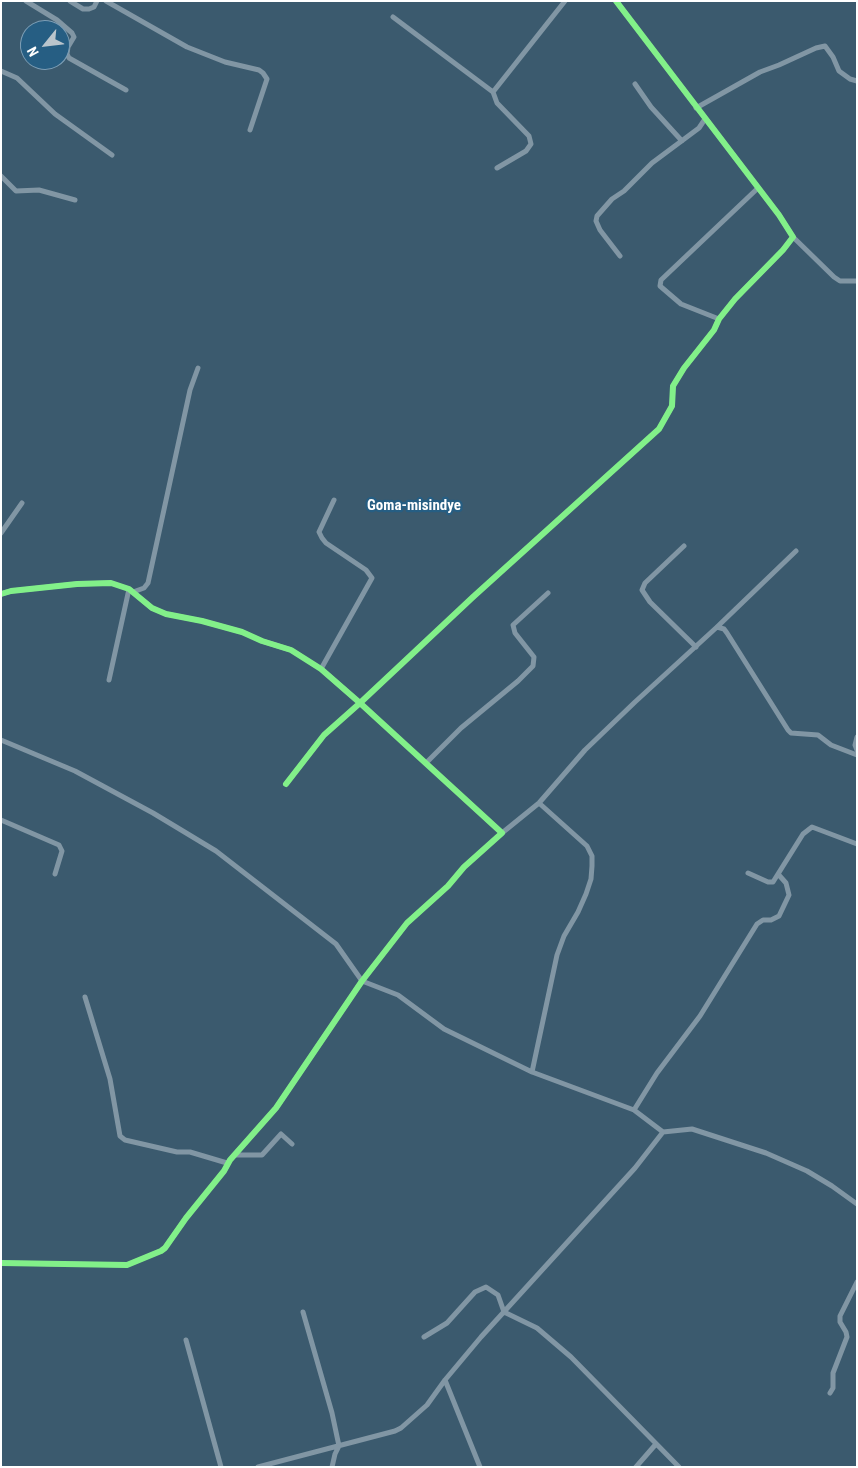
<!DOCTYPE html>
<style>
body{margin:0}
#map{position:relative;width:858px;height:1468px;overflow:hidden;background:#3b5a6e;font-family:"Roboto Condensed",sans-serif}
canvas{display:block}
.frame{position:absolute;inset:0;border:2px solid #fff;pointer-events:none}
.north{position:absolute;left:20px;top:20px;width:50px;height:50px;box-sizing:border-box;background:#265e83;border:1px solid #7d9eb5;border-radius:50%;rotate:241deg;font-size:14px;font-weight:700;line-height:20px;text-align:center;color:#fff}
.north::after{content:'';display:block;margin:auto;width:18px;height:22px;background:#bac5cc;clip-path:polygon(50% 0,100% 100%,50% 72%,0 100%)}
</style>
<div id="map">
<canvas width="858" height="1468"></canvas>
<div class="frame"></div>
<div class="north">N</div>
</div>
<script>
const ctx = document.querySelector('canvas').getContext('2d');
ctx.lineJoin = 'round';
function poly(rows) {
  const path = new Path2D();
  for (const r of rows) {
    path.moveTo(r[0], r[1]);
    for (let i = 2; i < r.length; i += 2) path.lineTo(r[i], r[i + 1]);
  }
  return path;
}
function trace(path, color, width, dash) {
  ctx.strokeStyle = color;
  ctx.lineWidth = width;
  ctx.lineCap = dash ? 'butt' : 'round';
  ctx.setLineDash(dash || []);
  ctx.stroke(path);
}
function drawText(font, color, halo, rows, align = 'center') {
  ctx.font = font + ' "Roboto Condensed",sans-serif';
  ctx.lineWidth = 4.5;
  ctx.setLineDash([]);
  ctx.textBaseline = 'middle';
  ctx.strokeStyle = halo;
  ctx.fillStyle = color;
  for (const [text, x, y, turn = 0] of rows) {
    ctx.save();
    ctx.translate(x, y);
    ctx.rotate((+turn || 0) * Math.PI / 180);
    ctx.textAlign = isNaN(turn) ? turn : align;
    if (halo) ctx.strokeText(text, 0, 0);
    ctx.fillText(text, 0, 0);
    ctx.restore();
  }
}
const minor = poly([
 [26,1,57,20,72,33,74,37,68,47,67,54,69,58,126,90],
 [70,1,83,9,89,9,94,7,97,1],
 [106,1,187,47,225,62,259,70,263,73,267,79,250,130],
 [393,17,493,92],
 [1,71,17,78,55,114,112,155],
 [635,84,651,107,682,141],
 [696,108,760,72,779,65,816,48,825,46,833,57,839,71,850,79,857,81],
 [497,168,526,151,531,144,529,136,497,103,493,92,565,1],
 [1,176,16,191,39,190,75,200],
 [793,237,834,277,840,281,857,281],
 [620,256,600,230,596,221,597,216,612,199,624,191,652,163,699,128,705,119],
 [719,319,681,304,660,286,661,280,758,188],
 [1,533,22,503],
 [684,546,645,583,642,590,650,602,696,647],
 [133,592,144,588,148,583,190,390,198,368],
 [1,594,11,591,77,584,111,583,129,589,152,608,166,614,202,621,242,632,262,641,291,650,321,669,360,703,502,833,464,867,448,886,407,923,362,981,276,1108,230,1160,224,1171,186,1218,165,1248,161,1251,127,1265,1,1263],
 [717,627,724,629,727,633,788,730,791,733,818,735,831,745,857,755],
 [321,669,372,578,366,570,326,543,322,538,319,532,334,500],
 [109,680,129,589],
 [857,737,855,745,857,750],
 [1,740,75,771,153,813,216,851,336,944,362,981,398,995,444,1029,532,1072,634,1110,663,1132,692,1129,766,1153,807,1171,832,1186,857,1204],
 [426,763,461,728,518,681,533,666,534,657,515,633,513,625,548,593],
 [286,784,324,735,360,703,473,597,659,429,672,406,673,386,684,368,714,330,719,319,735,299,783,250,793,237,779,215,616,1],
 [1,820,59,845,62,851,55,874],
 [502,833,539,803,585,750,635,702,717,627,796,551],
 [748,873,768,882,773,882,803,834,812,827,857,844],
 [85,997,110,1079,120,1136,125,1140,177,1152,190,1152,227,1163],
 [532,1072,557,955,564,936,578,912,586,894,591,879,592,866,592,856,587,846,539,803],
 [634,1110,657,1073,700,1016,757,924,763,920,771,920,779,916,789,895,786,883,778,874],
 [234,1155,262,1155,281,1134,292,1144],
 [303,1312,332,1413,339,1446,335,1454,332,1467],
 [424,1337,447,1323,475,1292,486,1287,498,1295,504,1312,537,1328,571,1357,679,1467],
 [186,1340,221,1467],
 [445,1380,480,1467],
 [830,1393,833,1388,833,1373,847,1337,846,1332,840,1322,840,1316,857,1282],
 [258,1467,395,1431,401,1428,427,1405,445,1380,481,1337,635,1168,663,1132],
 [636,1467,656,1444]
]);
const cycleway = poly([
 [1,594,11,591,77,584,111,583,129,589,152,608,166,614,202,621,242,632,262,641,291,650,321,669,360,703,502,833,464,867,448,886,407,923,362,981,276,1108,230,1160,224,1171,186,1218,165,1248,161,1251,127,1265,1,1263],
 [286,784,324,735,360,703,473,597,659,429,672,406,673,386,684,368,714,330,719,319,735,299,783,250,793,237,779,215,616,1]
]);
const quarterNames = [
 ["Goma-misindye",414,506]
];
trace(minor, '#8196a4', 5);
trace(cycleway, '#82f089', 6);
drawText('bold 15px', '#fff', '#265e83', quarterNames);
</script>
